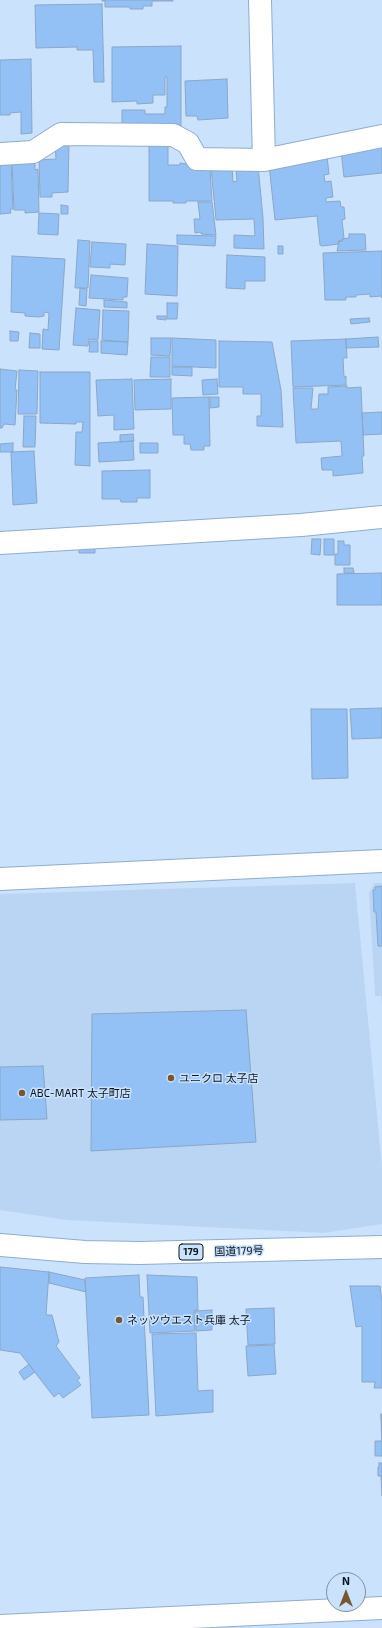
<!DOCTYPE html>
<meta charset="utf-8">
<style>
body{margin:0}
#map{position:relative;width:382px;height:1628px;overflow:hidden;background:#cbe2fd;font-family:"Exo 2",sans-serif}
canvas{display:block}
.north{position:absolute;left:326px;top:1572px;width:40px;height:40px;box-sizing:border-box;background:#cbe2fd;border:1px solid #7e90a4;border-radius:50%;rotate:0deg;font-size:11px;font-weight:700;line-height:16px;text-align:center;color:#0a141f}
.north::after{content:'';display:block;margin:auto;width:14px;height:18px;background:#77572d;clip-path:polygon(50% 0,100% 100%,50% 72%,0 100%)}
</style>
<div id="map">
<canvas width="382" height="1628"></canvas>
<div class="north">N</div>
</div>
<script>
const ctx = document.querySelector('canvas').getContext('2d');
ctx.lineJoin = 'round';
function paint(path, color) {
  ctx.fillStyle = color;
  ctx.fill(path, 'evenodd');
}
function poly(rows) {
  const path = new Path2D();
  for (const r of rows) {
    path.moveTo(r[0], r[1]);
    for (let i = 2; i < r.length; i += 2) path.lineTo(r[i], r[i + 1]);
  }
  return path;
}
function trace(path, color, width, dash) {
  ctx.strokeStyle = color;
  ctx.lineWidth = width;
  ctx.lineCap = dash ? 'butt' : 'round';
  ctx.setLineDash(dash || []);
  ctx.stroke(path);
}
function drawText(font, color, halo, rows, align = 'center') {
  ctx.font = font + ' "Exo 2","Noto Sans JP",sans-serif';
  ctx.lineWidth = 3;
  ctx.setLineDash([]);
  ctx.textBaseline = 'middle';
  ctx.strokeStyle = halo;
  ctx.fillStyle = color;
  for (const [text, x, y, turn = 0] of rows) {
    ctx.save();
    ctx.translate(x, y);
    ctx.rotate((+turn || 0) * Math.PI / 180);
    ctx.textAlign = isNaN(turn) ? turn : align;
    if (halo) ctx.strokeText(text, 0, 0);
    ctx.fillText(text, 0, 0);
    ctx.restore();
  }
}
const built = poly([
 [355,883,382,1167,382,1224,324,1233,67,1220,0,1210,0,894],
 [374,883,382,883,382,1006,381,996,375,996,369,893]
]);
const building = poly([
 [102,0,173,0,173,1,152,1,152,6,143,6,143,9,130,9,130,7,105,7,105,1,102,1,102,0],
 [102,4,104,82,94,82,93,50,77,50,77,47,36,48,35,5,102,4],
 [181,46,181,126,122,125,122,110,145,110,145,114,165,114,165,107,167,107,167,77,165,77,165,95,153,95,153,103,137,104,137,101,112,102,112,47,181,46],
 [31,59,32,133,21,134,21,112,10,113,10,115,0,115,0,60,31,59],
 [227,79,228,118,198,120,197,116,186,116,185,81,227,79],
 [149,140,168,140,168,165,180,165,180,163,199,166,210,170,212,201,186,201,186,203,173,203,173,201,149,201,149,140],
 [55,142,69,142,68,192,52,193,52,197,40,197,39,160,56,159,55,142],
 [382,147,382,173,344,177,341,151,382,147],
 [327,156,329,174,324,175,325,182,331,181,333,197,326,198,326,202,340,201,341,207,344,207,345,219,342,220,344,238,342,239,342,241,338,241,339,244,322,246,320,245,317,216,275,220,269,165,327,156],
 [35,161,35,170,38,169,39,212,25,213,25,210,14,210,12,162,35,161],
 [11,162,13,209,10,209,11,213,0,214,0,163,11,162],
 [258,165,263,218,264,249,234,248,234,235,255,236,254,219,216,220,211,168,232,166,233,182,237,181,236,167,258,165],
 [198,202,212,202,216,235,201,234,201,232,195,233,194,219,200,219,198,202],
 [61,205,68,206,68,214,61,214,61,205],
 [39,213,59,214,58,235,38,234,39,213],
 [349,234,365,234,366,250,337,251,339,241,342,241,342,239,349,238,349,234],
 [177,235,216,236,215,246,177,244,177,235],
 [78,240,90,241,88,288,75,288,78,240],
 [92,242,126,244,125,265,110,264,110,268,90,267,92,242],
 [147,244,178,246,177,296,145,294,147,244],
 [278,246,283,246,283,254,278,254,278,246],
 [382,251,382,298,381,296,370,297,370,294,356,295,356,297,346,297,346,300,325,300,323,253,382,251],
 [227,255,265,257,265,281,245,281,245,289,226,288,227,255],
 [12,256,65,259,59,350,42,349,43,329,48,330,49,313,44,312,44,316,39,317,25,316,25,313,11,312,12,256],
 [91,275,128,278,127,297,123,297,123,300,89,298,91,275],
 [80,288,87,289,86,306,79,305,80,288],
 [104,300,127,302,127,308,104,307,104,300],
 [167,303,178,303,177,319,167,319,167,303],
 [76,308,100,310,98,340,89,339,88,346,73,345,76,308],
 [103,310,129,311,128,342,102,340,103,310],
 [157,316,166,316,166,320,157,319,157,316],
 [369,318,370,322,351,324,350,319,369,318],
 [10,331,19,332,18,341,10,341,10,331],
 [30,333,40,334,40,348,29,348,30,333],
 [378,337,379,347,346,348,346,339,378,337],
 [151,338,171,338,170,356,151,355,151,338],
 [172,338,216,340,216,368,172,366,172,338],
 [346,339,347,358,343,358,344,377,346,376,346,385,293,387,291,341,346,339],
 [90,341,98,341,98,352,89,352,90,341],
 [101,341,128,342,127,355,101,353,101,341],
 [219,341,272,342,281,390,283,427,257,426,257,416,261,416,261,394,243,394,243,387,219,387,219,341],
 [151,357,170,357,170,377,150,377,151,357],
 [172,367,192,367,192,376,172,375,172,367],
 [0,369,17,371,15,390,17,390,15,425,4,424,2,428,0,428,0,369],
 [19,370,38,371,37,414,18,414,19,370],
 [40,372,90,372,90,466,75,465,76,432,82,432,83,422,76,422,76,424,40,423,40,372],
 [132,379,134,429,114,430,114,415,98,416,96,380,132,379],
 [171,379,171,409,135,410,134,380,171,379],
 [217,379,218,394,203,395,202,380,217,379],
 [347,386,347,388,361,387,364,456,362,456,363,473,333,476,333,470,322,470,321,458,342,456,341,441,296,443,293,388,313,388,311,409,318,409,319,394,328,394,328,387,347,386],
 [209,397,210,446,204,446,204,450,191,450,190,444,184,444,184,435,173,435,172,398,209,397],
 [210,397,219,397,219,407,210,408,210,397],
 [382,412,382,434,363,435,362,413,382,412],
 [24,416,36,416,35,447,23,447,24,416],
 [133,434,134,441,120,442,120,435,133,434],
 [133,441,134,460,99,462,98,443,133,441],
 [13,443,13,452,0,452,0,444,13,443],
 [140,443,158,443,158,453,140,453,140,443],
 [34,451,37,503,13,505,11,452,34,451],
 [150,470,150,498,137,498,137,502,121,502,120,499,102,499,102,471,150,470],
 [312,539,321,539,320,555,311,554,312,539],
 [324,539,334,539,334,555,324,555,324,539],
 [338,541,344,541,344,545,350,545,350,565,335,565,335,554,338,554,338,541],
 [79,544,95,544,95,553,79,553,79,544],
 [344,568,353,568,354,573,344,573,344,568],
 [382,573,382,605,337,605,337,574,382,573],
 [382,708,382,738,352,739,350,709,382,708],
 [311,709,347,709,348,778,312,779,311,709],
 [382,886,382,946,378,946,376,912,374,912,373,890,375,890,375,887,382,886],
 [246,1010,256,1142,91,1151,92,1014,246,1010],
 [43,1066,47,1119,0,1120,0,1067,43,1066],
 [0,1267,49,1272,46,1315,52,1315,59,1342,56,1346,80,1378,77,1380,81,1385,63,1398,59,1393,54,1397,20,1353,0,1350,0,1267],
 [49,1272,85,1280,86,1292,49,1283,49,1272],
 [139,1275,140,1297,143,1297,149,1415,92,1418,85,1278,139,1275],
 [147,1275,197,1277,198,1310,194,1310,195,1331,150,1333,147,1275],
 [350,1286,380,1286,382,1302,382,1388,374,1388,375,1382,362,1382,362,1326,356,1327,350,1286],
 [274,1308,275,1344,248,1345,246,1309,274,1308],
 [212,1310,212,1330,196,1331,195,1311,212,1310],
 [196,1333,198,1391,213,1390,213,1412,156,1416,152,1334,196,1333],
 [274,1345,276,1374,248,1376,246,1346,274,1345],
 [29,1364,35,1372,24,1380,19,1372,29,1364],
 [381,1414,382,1456,375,1456,375,1441,382,1441,381,1414],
 [379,1463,382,1463,382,1496,381,1476,378,1476,378,1467,379,1467,379,1463]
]);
const street = poly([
 [260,0,264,160],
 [0,154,33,152,61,134,173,135,188,143,197,159,264,160,382,136],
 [0,543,301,525,382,517],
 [0,879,382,861],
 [0,1626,382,1608]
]);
const highway = poly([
 [0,1245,85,1252,140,1253,382,1247]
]);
const markers = [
 [171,1078,4,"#77572d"],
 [22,1093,4,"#77572d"],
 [119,1320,4,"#77572d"]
];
const shields = [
 [191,1252,24]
];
const shieldNames = [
 ["179",191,1252]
];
const poiNames = [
 ["ユニクロ 太子店",179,1078],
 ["ABC-MART 太子町店",30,1093],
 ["ネッツウエスト兵庫 太子",127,1320]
];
const streetNames = [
 ["国道179号",239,1251,-2]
];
paint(built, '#bad5f4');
paint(building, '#93c1f5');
trace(building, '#8ba6c6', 1);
trace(street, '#90accb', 24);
trace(highway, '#90accb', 24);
trace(street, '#fff', 22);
trace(highway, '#fff', 22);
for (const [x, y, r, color] of markers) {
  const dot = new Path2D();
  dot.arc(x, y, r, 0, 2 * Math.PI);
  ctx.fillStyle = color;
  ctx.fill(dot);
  trace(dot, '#cbe2fd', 1.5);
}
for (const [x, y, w] of shields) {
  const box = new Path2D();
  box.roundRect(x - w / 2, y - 8, w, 16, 3);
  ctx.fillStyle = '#cbe2fd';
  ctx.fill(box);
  trace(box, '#0a141f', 1);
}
drawText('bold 10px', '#0a141f', null, shieldNames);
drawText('11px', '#0a141f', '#cbe2fd', poiNames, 'left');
drawText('11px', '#0a141f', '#cbe2fd', streetNames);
</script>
